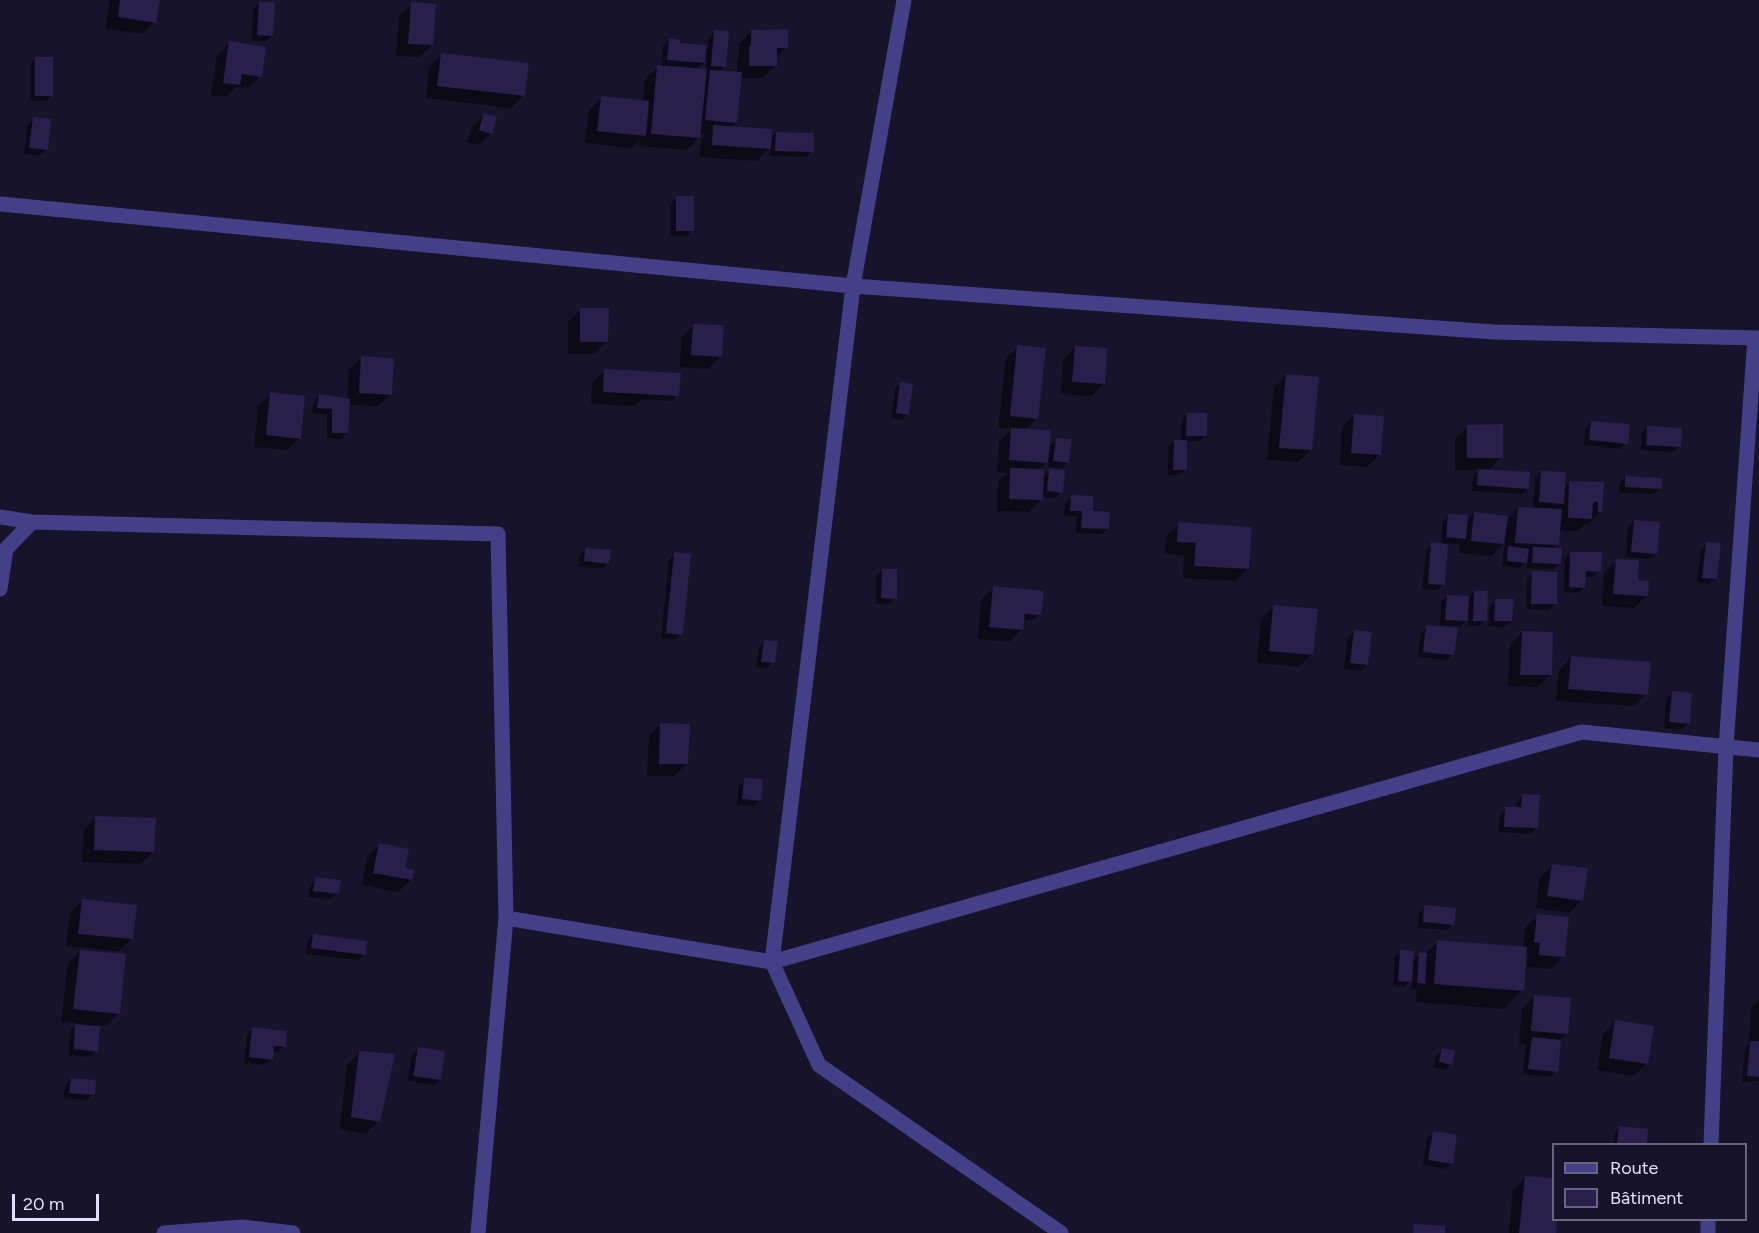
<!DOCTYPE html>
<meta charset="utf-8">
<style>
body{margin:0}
#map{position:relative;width:1759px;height:1233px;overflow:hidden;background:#17132b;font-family:Figtree,sans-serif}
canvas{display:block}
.legend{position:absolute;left:1552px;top:1143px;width:195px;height:78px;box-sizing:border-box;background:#17132b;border:2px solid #69647f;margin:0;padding:8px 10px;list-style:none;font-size:18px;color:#e3defe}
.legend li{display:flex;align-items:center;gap:12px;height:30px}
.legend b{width:30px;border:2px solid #69647f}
.scale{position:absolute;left:12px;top:1194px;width:87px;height:27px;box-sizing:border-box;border:3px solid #e3defe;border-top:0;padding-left:8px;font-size:18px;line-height:21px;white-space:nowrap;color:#e3defe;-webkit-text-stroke:4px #17132b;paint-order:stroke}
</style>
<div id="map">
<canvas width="1759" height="1233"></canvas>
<ul class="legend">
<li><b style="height:8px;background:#444088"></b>Route</li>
<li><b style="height:16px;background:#291f4b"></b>Bâtiment</li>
</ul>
<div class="scale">20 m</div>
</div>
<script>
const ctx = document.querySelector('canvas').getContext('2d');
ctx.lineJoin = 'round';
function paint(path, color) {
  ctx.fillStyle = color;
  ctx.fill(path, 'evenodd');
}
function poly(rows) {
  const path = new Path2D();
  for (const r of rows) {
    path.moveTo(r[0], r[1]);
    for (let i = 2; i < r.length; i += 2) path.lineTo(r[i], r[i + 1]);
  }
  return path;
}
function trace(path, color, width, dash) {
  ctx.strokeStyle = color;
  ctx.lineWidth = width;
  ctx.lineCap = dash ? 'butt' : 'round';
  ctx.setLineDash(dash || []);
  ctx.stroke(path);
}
const shadow = poly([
 [110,0,158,0,155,22,142,34,106,29],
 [259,3,272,35,266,41,252,41,253,9],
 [412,4,432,45,419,57,396,56,399,16],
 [752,31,786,47,776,58,776,65,763,78,740,78,736,123,731,127,770,140,776,133,812,151,806,157,770,156,770,147,757,161,700,157,701,139,706,134,699,133,699,138,686,150,639,146,639,140,632,148,585,143,589,110,601,98,643,102,645,79,658,67,661,67,663,46,669,40,678,44,708,46,708,38,714,32,725,66,719,72,737,73,737,59,739,57,739,44],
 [707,59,706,71,696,70],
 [229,43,260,76,248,88,236,87,226,97,211,95,217,56],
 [442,55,523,96,511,108,426,98,429,67],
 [36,58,52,95,46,101,30,101,30,64],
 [485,114,491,133,478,145,467,142,472,127],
 [34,119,46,150,40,155,24,154,28,125],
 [676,198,692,230,687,236,670,236,670,204],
 [581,309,607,341,594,354,568,354,568,322],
 [694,325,721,356,708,369,680,367,681,338],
 [1018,347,1037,418,1025,430,1048,448,1056,440,1068,462,1062,468,1048,467,1049,460,1039,470,1042,478,1050,470,1061,492,1056,498,1042,497,1041,499,1029,512,997,511,998,482,1007,473,997,472,999,442,1012,429,998,428,1006,359],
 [1075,347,1103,384,1091,396,1061,394,1063,360],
 [361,358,391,394,378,406,348,405,346,433,341,439,327,438,327,414,312,413,314,402,319,396,347,400,349,370],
 [605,370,678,395,672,401,642,399,635,406,591,404,592,383],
 [1286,375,1311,450,1298,462,1267,460,1274,388],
 [901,383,907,414,902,420,891,418,895,389],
 [271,394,300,438,287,450,254,447,258,406],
 [1187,414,1205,436,1199,441,1185,441,1185,470,1179,475,1168,475,1168,447,1174,441,1181,441,1182,420],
 [1354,415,1380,454,1367,467,1340,465,1342,428],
 [1591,422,1626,443,1620,449,1584,445,1585,428],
 [1468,427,1501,457,1488,471,1528,488,1522,494,1472,491,1473,476,1479,470,1455,470,1455,439],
 [1647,428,1680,446,1674,452,1641,450,1641,433],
 [1541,472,1563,489,1570,482,1602,483,1601,511,1588,524,1585,524,1578,531,1558,530,1557,544,1552,550,1560,563,1554,569,1527,568,1527,560,1520,568,1502,566,1505,542,1491,556,1459,553,1460,544,1447,543,1443,584,1438,590,1422,589,1426,550,1432,544,1441,545,1443,521,1449,515,1466,522,1474,513,1506,521,1518,508,1533,509,1535,478],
 [1625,477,1660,488,1654,494,1619,493,1620,483],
 [1071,497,1108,528,1102,534,1076,533,1077,516,1064,516,1065,503],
 [1634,521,1656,554,1650,559,1626,557,1628,527],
 [1179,524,1248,568,1235,581,1183,578,1184,555,1165,554,1166,536],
 [1707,543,1715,578,1709,584,1697,583,1701,549],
 [586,549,608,563,602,569,579,566,580,555],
 [1571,553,1599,571,1593,577,1584,577,1584,587,1578,593,1564,592,1565,559],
 [675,554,681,634,675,640,661,638,669,560],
 [1617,560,1646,596,1634,608,1602,606,1604,573],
 [882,570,895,598,890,604,876,604,876,576],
 [1533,573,1555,604,1549,610,1526,609,1527,579],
 [994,588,1040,614,1034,620,1023,619,1022,629,1009,642,978,639,981,600],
 [1474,592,1485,621,1479,626,1467,626,1468,619,1461,626,1440,625,1441,602,1447,597,1469,597],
 [1495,600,1511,621,1505,627,1488,626,1490,606],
 [1274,607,1312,654,1299,667,1257,663,1261,619],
 [1427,627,1453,654,1447,660,1418,657,1421,633],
 [1354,631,1367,665,1361,671,1344,669,1348,637],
 [1522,632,1550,675,1538,687,1508,686,1510,645],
 [765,641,773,662,767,668,756,667,759,647],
 [1571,657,1646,694,1634,706,1556,701,1559,670],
 [1672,693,1688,723,1682,729,1664,728,1666,699],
 [661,724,687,764,674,776,647,776,649,737],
 [745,780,760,800,754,806,737,805,739,785],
 [1522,796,1536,828,1530,834,1499,832,1500,814,1506,808,1516,809,1517,801],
 [96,817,153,852,140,864,82,862,84,830],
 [380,845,404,869,411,880,398,892,362,885,367,857],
 [1552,865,1582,900,1569,913,1536,908,1540,878],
 [316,879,337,893,331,899,308,897,310,885],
 [82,901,132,938,119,951,66,946,70,913],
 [1425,906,1453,924,1447,930,1418,928,1419,912],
 [1538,916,1563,956,1551,969,1527,967,1528,955,1525,954,1522,990,1504,1009,1416,1002,1417,989,1411,989,1412,979,1404,987,1393,986,1395,957,1401,951,1412,962,1420,954,1425,954,1438,942,1523,948,1525,928],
 [313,935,364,954,358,960,306,954,308,941],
 [80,951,118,1014,106,1026,99,1025,96,1051,90,1057,69,1055,70,1031,78,1023,61,1022,68,964],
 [1535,996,1566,1034,1559,1041,1556,1071,1551,1077,1523,1074,1526,1044,1519,1043,1522,1009],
 [1759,1000,1759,1081,1742,1082,1745,1048,1749,1044,1751,1008],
 [1615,1022,1647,1063,1634,1076,1597,1070,1603,1034],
 [253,1029,284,1046,278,1052,272,1051,271,1059,265,1065,244,1063,247,1035],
 [418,1049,440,1079,434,1085,408,1081,412,1055],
 [1442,1050,1451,1064,1445,1070,1434,1067,1436,1056],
 [360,1052,378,1121,366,1134,340,1129,347,1065],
 [71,1079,93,1094,87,1100,64,1098,65,1085],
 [1620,1128,1647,1131,1645,1144,1613,1144,1614,1134],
 [1433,1133,1451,1163,1446,1169,1423,1165,1427,1138],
 [1526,1177,1554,1220,1556,1220,1554,1233,1509,1233,1513,1190]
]);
const building = poly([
 [120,0,160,0,156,23,118,17],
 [259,2,275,2,273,36,257,35],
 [411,2,436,4,433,45,408,44],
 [788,29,788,48,777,48,777,66,749,66,749,46,751,46,751,30],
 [714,30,729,31,726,67,711,66],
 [669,38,680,40,680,43,707,45,705,63,667,60],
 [229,41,266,47,262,77,242,74,240,85,223,83],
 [441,53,529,63,525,96,437,86],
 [35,57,53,57,53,96,35,96],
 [657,65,707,69,700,138,651,134],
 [710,70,742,72,737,123,705,120],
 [601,96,649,101,646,136,597,131],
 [484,113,497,117,492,134,479,130],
 [33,117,51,119,48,150,29,148],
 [713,125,772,129,771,149,712,145],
 [776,132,814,133,814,152,775,151],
 [676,196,694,196,694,231,676,231],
 [580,308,609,308,608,342,580,342],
 [693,324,724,325,722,357,691,355],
 [1017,345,1046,348,1038,419,1010,416],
 [1075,346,1107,348,1105,384,1072,382],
 [361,356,394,358,392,395,359,393],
 [604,369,681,373,679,396,603,392],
 [1286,374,1319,377,1312,450,1279,448],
 [900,382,913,384,909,415,896,413],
 [270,392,305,396,301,439,266,435],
 [319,394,350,399,348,433,332,433,332,409,317,408],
 [1187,413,1207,413,1207,436,1186,436],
 [1354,414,1384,416,1381,455,1351,453],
 [1591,421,1630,424,1628,444,1589,440],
 [1503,424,1503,458,1467,458,1467,425],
 [1647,426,1682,428,1681,447,1646,445],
 [1011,428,1051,430,1048,463,1009,460],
 [1056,438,1072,439,1069,463,1053,461],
 [1174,440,1187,440,1187,470,1173,470],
 [1010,468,1044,469,1043,500,1009,499],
 [1049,469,1065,470,1063,493,1047,491],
 [1478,469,1530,472,1529,489,1477,485],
 [1541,471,1566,472,1564,504,1539,502],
 [1625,476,1662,478,1662,489,1625,487],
 [1569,481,1604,482,1602,512,1598,512,1598,502,1593,502,1592,519,1568,518],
 [1071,495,1093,496,1093,511,1110,512,1109,529,1081,528,1082,511,1070,511],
 [1518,507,1562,509,1559,545,1515,543],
 [1474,512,1508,516,1504,544,1471,541],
 [1448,514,1468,515,1466,539,1446,537],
 [1634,520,1660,522,1657,554,1631,552],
 [1178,522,1252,527,1249,569,1194,566,1196,543,1177,542],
 [1431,542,1448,544,1445,585,1428,584],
 [1706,542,1721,543,1717,579,1702,578],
 [1508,546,1529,549,1527,563,1507,561],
 [1533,547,1562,548,1561,564,1532,563],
 [585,548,611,550,609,564,584,561],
 [674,552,691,554,683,635,666,633],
 [1570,552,1602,552,1601,572,1586,571,1585,588,1569,587],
 [1616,559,1639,560,1638,580,1649,581,1648,596,1613,594],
 [882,569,897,569,897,599,881,598],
 [1532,571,1557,572,1557,604,1531,604],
 [993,586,1044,591,1041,615,1025,614,1023,630,989,627],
 [1474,591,1488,591,1487,621,1473,621],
 [1447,595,1469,596,1468,621,1445,620],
 [1495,599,1514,599,1512,621,1494,621],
 [1273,605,1318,609,1313,655,1269,651],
 [1426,625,1458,628,1454,655,1423,652],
 [1354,630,1372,632,1368,665,1350,663],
 [1522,631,1553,632,1552,675,1520,675],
 [764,640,778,641,775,663,761,662],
 [1571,656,1651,662,1648,695,1568,689],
 [1672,691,1692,693,1690,724,1669,722],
 [660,723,690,724,688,764,659,764],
 [744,778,763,779,761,801,742,799],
 [1522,794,1540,795,1538,828,1504,827,1505,807,1521,807],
 [95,816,156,818,154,852,94,850],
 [379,843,409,849,405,868,414,870,412,880,373,873],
 [1552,864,1588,868,1583,901,1547,896],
 [315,877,341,880,339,894,313,891],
 [82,899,137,905,133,939,78,934],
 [1424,905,1456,908,1454,925,1423,922],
 [1537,914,1569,917,1565,957,1539,955,1540,943,1534,942],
 [313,934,367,941,366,955,311,948],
 [1437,940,1527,947,1524,991,1434,984],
 [1400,949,1414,951,1412,982,1398,981],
 [80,950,126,954,120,1014,73,1009],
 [1419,952,1427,953,1425,984,1417,983],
 [1534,995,1571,998,1568,1034,1531,1031],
 [1615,1020,1654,1026,1648,1064,1609,1058],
 [75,1024,100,1026,98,1052,74,1049],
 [252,1027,287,1031,286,1047,274,1046,273,1060,249,1057],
 [1532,1037,1561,1040,1558,1072,1528,1069],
 [1750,1041,1759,1041,1759,1077,1747,1076],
 [418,1047,445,1051,441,1080,413,1076],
 [1442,1048,1455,1051,1452,1065,1439,1062],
 [359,1051,395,1054,380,1122,351,1117],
 [71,1078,96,1080,95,1095,69,1093],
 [1619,1126,1648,1129,1647,1144,1617,1144],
 [1433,1131,1457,1135,1453,1164,1428,1160],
 [1525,1176,1554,1178,1554,1220,1557,1220,1556,1233,1519,1233],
 [1414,1224,1445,1226,1445,1233,1413,1233]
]);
const minor = poly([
 [904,0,853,286,772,962,819,1065,1061,1233],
 [0,204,853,286,1494,332,1759,338],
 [0,517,32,522,498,534,506,918,478,1233],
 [0,589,6,549,32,522],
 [506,918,772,962,1582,732,1759,750],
 [1711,1144,1726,747,1755,338],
 [164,1233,242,1227,293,1233],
 [1708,1233,1708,1220]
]);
paint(shadow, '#0007');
paint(building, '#291f4b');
trace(minor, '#444088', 15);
</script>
